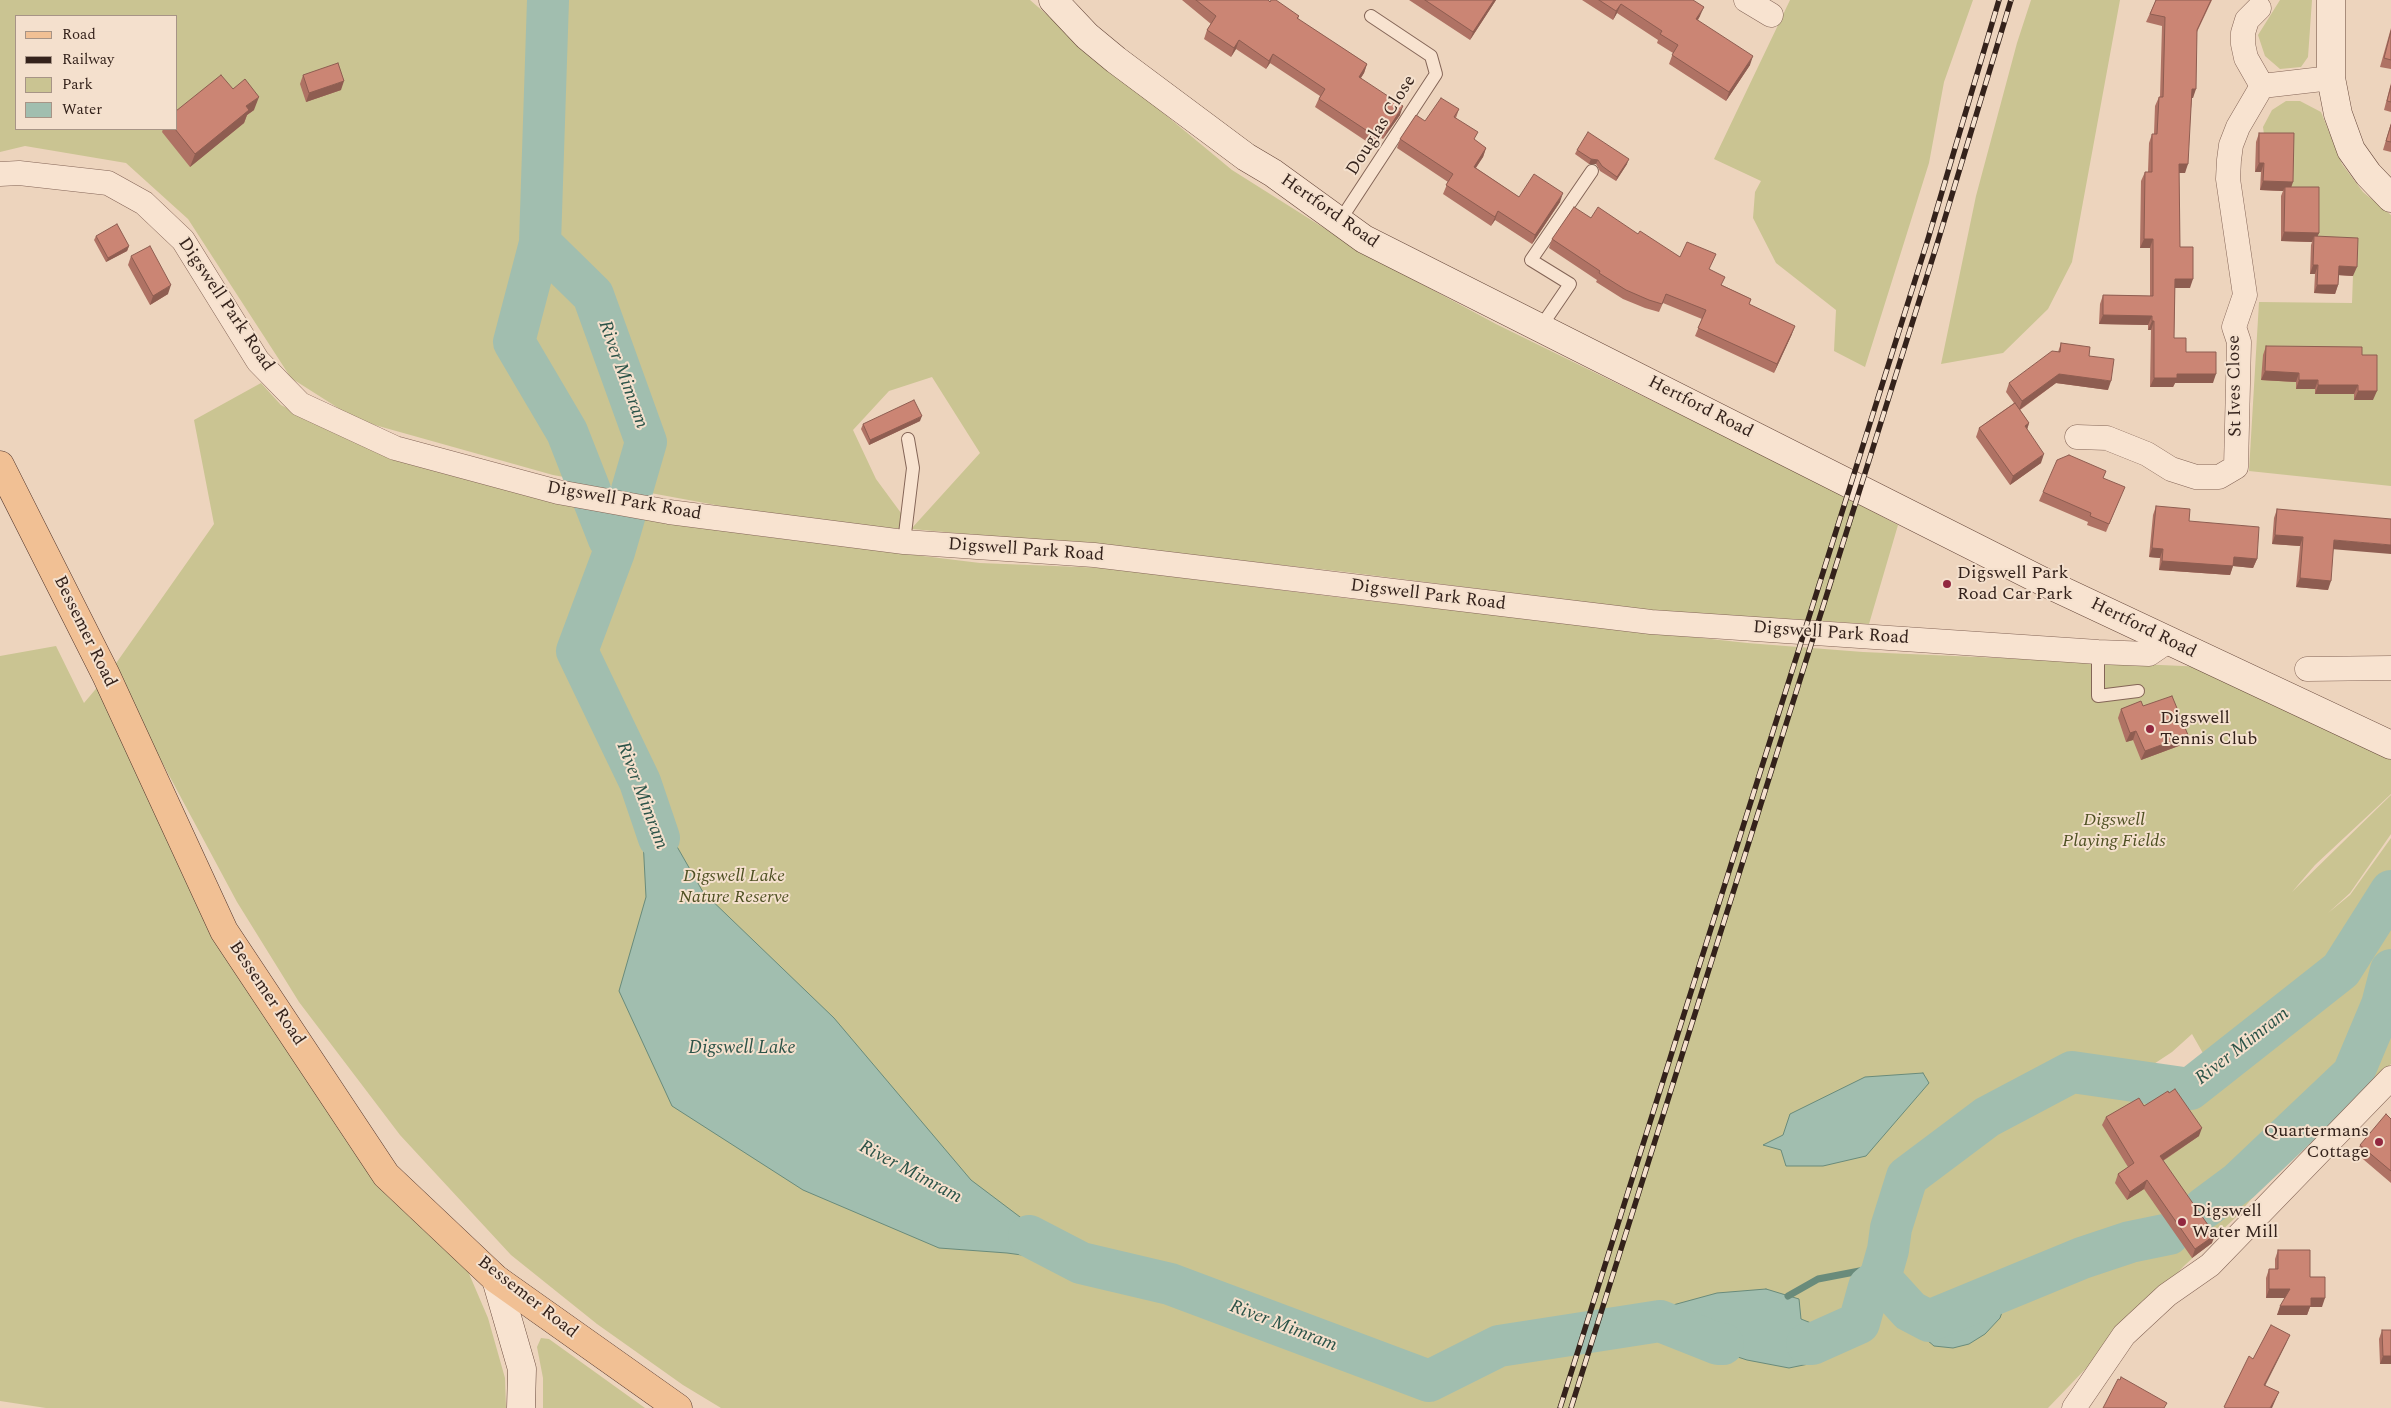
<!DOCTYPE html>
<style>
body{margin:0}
#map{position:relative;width:2391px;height:1408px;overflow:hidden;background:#edd4bd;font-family:Spectral,serif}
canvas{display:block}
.legend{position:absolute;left:15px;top:15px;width:162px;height:115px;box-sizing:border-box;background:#f4e0cd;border:1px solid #a79486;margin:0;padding:6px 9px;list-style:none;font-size:15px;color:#34221b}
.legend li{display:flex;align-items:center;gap:10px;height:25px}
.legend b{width:25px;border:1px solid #a79486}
</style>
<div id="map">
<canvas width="2391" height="1408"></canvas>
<ul class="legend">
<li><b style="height:6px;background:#f1c094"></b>Road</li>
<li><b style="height:6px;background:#34221b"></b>Railway</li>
<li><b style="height:14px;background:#cac492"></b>Park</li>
<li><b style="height:14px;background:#a1beaf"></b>Water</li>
</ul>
</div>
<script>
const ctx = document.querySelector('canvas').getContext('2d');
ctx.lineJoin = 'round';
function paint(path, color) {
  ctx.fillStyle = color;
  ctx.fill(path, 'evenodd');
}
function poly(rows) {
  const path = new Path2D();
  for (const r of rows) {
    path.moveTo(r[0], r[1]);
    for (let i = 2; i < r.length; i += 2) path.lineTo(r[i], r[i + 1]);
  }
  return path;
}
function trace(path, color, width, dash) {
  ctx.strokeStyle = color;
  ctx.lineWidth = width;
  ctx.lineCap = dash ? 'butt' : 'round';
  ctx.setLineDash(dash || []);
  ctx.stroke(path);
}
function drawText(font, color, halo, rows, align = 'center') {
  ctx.font = font + ' Spectral,serif';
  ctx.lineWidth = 4;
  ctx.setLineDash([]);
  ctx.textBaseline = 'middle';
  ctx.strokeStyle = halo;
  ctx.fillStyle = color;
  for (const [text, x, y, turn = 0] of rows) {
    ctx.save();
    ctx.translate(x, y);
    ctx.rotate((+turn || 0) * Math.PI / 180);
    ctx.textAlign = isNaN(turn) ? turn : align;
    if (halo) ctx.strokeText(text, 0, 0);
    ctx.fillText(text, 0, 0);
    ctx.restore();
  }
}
const green = poly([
 [0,0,1030,0,1098,59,1232,170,1362,252,1496,324,1801,474,1898,525,1869,624,1653,611,1346,572,1152,551,912,529,824,525,553,475,357,420,291,378,188,219,126,163,25,146,0,152],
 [16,16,176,16,176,129,16,129],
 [932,377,980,453,912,528,876,479,853,430,889,391],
 [1790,0,1973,0,1944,82,1929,163,1865,367,1834,351,1836,310,1776,263,1753,218,1755,192,1761,181,1714,159],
 [2031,0,2120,0,2072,262,2048,309,2003,353,1941,364,1976,196,2017,43],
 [2280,0,2312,0,2308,57,2301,67,2280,69,2265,56,2258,35],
 [2286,101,2300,101,2321,112,2342,164,2363,192,2391,215,2391,486,2249,471,2259,302,2352,303,2353,276,2315,242,2287,191,2265,142,2263,127,2272,110],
 [261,383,281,405,332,432,639,514,752,535,980,563,1104,568,1344,598,1747,643,1863,652,2206,667,2251,693,2391,760,2391,794,2315,865,2292,892,2391,795,2391,834,2350,893,2328,913,2350,895,2391,838,2391,1064,2287,1158,2235,1218,2184,1266,2048,1408,721,1408,683,1385,597,1324,511,1255,400,1135,299,1002,237,902,112,669,214,524,194,420],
 [2192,1034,2216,1076,2190,1093,2125,1083,2172,1052],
 [56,646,84,703,100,684,231,946,467,1269,488,1318,505,1378,506,1408,46,1408,0,1401,0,656],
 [541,1338,549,1339,645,1408,543,1408,543,1378,537,1347]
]);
const water = poly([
 [640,782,703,892,834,1018,971,1180,1081,1263,1007,1253,939,1248,803,1190,672,1106,619,991,646,897,640,782],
 [1923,1073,1929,1083,1866,1156,1823,1166,1786,1166,1781,1150,1763,1145,1783,1135,1790,1114,1865,1077,1923,1073],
 [2007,1278,2011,1286,2000,1318,1985,1334,1969,1344,1953,1348,1934,1346,1906,1322,1910,1311,1922,1314,2007,1278],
 [1766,1289,1799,1299,1801,1319,1816,1325,1836,1326,1860,1321,1857,1332,1849,1343,1823,1361,1789,1368,1747,1360,1673,1336,1669,1323,1673,1305,1717,1293,1766,1289]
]);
const stream = poly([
 [1788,1296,1818,1279,1870,1269,1880,1278]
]);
const river = poly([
 [548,0,540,243,593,295,646,442,614,552,577,651,640,782,659,838],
 [540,243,514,342,567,432,609,539],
 [2204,1208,2239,1182,2353,1074,2382,1005,2391,970],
 [1029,1236,1081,1263,1170,1284,1429,1381,1499,1346,1660,1321,1718,1344,1723,1344],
 [1880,1278,1910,1311,1929,1321,2082,1258,2130,1242,2169,1234],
 [1807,1344,1812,1344,1859,1323,1869,1287,1880,1278,1888,1250,1891,1228,1907,1177,1987,1117,2072,1072,2190,1089,2341,970,2391,891]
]);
const lane = poly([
 [1339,222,1436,74,1431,56,1371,16],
 [1540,328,1570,284,1531,260,1592,171],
 [904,542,913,468,908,439],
 [2098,652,2098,696,2138,691]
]);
const street = poly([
 [1746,0,1771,15],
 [2262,86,2331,78],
 [0,174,19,173,108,183,144,203,183,240,258,361,300,404,395,448,558,492,669,512,904,542,1094,555,1651,622,2098,652,2149,654,2168,641],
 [2077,437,2107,438,2147,454,2171,469,2196,477,2219,477,2236,467,2239,342,2234,327,2245,295,2228,179,2229,160,2231,145,2238,127,2262,86,2246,58,2243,44,2243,33,2247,20,2259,8],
 [2307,669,2391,668],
 [2074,1408,2124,1335,2167,1295,2210,1265,2391,1078]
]);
const secondary = poly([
 [1053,0,1087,36,1116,60,1246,157,1273,173,1364,239,2046,583,2391,745],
 [2331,0,2331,78,2338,114,2351,150,2368,174,2391,198],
 [496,1279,522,1369,521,1408]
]);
const primary = poly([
 [0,465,106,675,224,931,386,1175,496,1279,678,1408]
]);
const rail = poly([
 [1560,1408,1928,239,1999,0],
 [1571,1408,1938,241,2011,0]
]);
const wall = poly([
 [1182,0,1268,0,1299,16,1298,19,1367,64,1364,73,1361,78,1400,115,1383,139,1381,138,1375,147,1315,107,1320,96,1270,63,1266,69,1236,49,1231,57,1204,39,1207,30,1211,24],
 [1409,0,1496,0,1470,40],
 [1582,0,1693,0,1700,16,1698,20,1750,65,1726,101,1669,64,1673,53,1657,43,1658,40,1617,13,1613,20],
 [2156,0,2212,0,2197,32,2193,98,2192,98,2185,173,2179,173,2180,247,2190,288,2175,288,2174,338,2213,383,2175,383,2173,387,2150,387,2151,330,2148,330,2148,325,2099,324,2100,304,2103,295,2150,296,2150,248,2140,248,2141,181,2145,172,2148,172,2149,143,2152,134,2154,134,2155,106,2159,97,2160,97,2162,26,2146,22],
 [2391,28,2391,69,2380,67],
 [303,75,341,90,306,102,300,84],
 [2391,83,2391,112,2384,110],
 [233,89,254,110,247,115,244,123,190,167,162,132,163,129,176,129],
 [1459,109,1456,118,1475,140,1486,148,1483,157,1476,168,1519,197,1560,202,1532,244,1495,220,1491,226,1443,194,1448,182,1397,148,1400,139,1425,121],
 [2391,123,2391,152,2383,150],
 [2259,133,2319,233,2317,236,2353,276,2339,275,2338,285,2335,294,2314,293,2315,274,2310,274,2311,245,2312,242,2281,241,2281,196,2283,191,2260,190,2261,172,2255,172,2256,142],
 [1577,150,1627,164,1616,181,1600,171,1596,164,1589,164,1575,154],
 [1591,218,1638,234,1680,257,1709,270,1722,285,1751,299,1749,304,1792,334,1774,373,1695,336,1702,319,1663,303,1659,312,1645,308,1623,299,1596,282,1597,280,1549,248,1552,239],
 [96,236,129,246,127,251,106,262,94,240],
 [131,256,168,294,150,305,128,265],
 [2061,343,2089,356,2108,390,2056,383,2020,410,2029,423,2027,430,2041,463,2010,485,1976,437,1979,428,2014,403,2006,392,2009,383,2058,352],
 [2266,346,2362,355,2373,400,2354,400,2354,394,2315,394,2315,389,2296,389,2296,382,2261,380,2263,355],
 [920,421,869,445,861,429,863,424],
 [2103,478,2121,496,2106,532,2087,525,2088,522,2039,501,2043,492],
 [2156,506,2189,521,2257,559,2253,568,2233,566,2230,575,2159,570,2160,558,2149,557,2153,515],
 [2277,509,2333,549,2328,590,2296,587,2300,546,2272,544,2274,518],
 [2143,706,2188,735,2184,744,2141,760,2133,740,2126,742,2118,718,2121,709],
 [2169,1093,2199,1136,2163,1161,2212,1243,2192,1258,2144,1189,2127,1200,2115,1183,2118,1174,2128,1167,2102,1125,2106,1117,2144,1106],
 [2391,1119,2391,1183,2357,1154,2360,1145],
 [2278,1250,2310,1277,2322,1307,2310,1307,2307,1315,2277,1315,2285,1298,2266,1298,2266,1278,2269,1269,2275,1269,2275,1259],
 [2382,1330,2391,1364,2380,1364,2379,1339]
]);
const shadedWall = poly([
 [1494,0,1496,0,1470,40,1473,32],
 [1621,4,1617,13,1613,20,1616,11],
 [1704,7,1700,16,1692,28,1696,19],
 [1239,40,1236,49,1231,57,1234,48],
 [1273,54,1270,63,1266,69,1269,61],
 [1753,56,1750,65,1726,101,1729,92],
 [1367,64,1364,73,1356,85,1359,77],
 [344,81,341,90,306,102,309,93],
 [2192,89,2196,89,2193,98,2189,98],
 [259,97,254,110,247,115,244,123,190,167,195,154,246,106],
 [1403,106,1400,115,1383,139,1387,131],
 [1384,129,1381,138,1375,147,1378,138],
 [1486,148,1483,157,1470,176,1474,167],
 [1591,159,1598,160,1596,164,1589,164],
 [1629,159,1627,164,1616,181,1617,177],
 [2259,163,2264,163,2261,172,2255,172],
 [2179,164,2188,164,2185,173,2176,173],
 [2263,181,2293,182,2290,191,2285,187,2283,191,2260,190],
 [1563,193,1560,202,1532,244,1535,235],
 [1498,211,1495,220,1491,226,1495,217],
 [2284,232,2319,233,2315,242,2314,236,2312,242,2281,241],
 [2144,239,2153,239,2150,248,2140,248],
 [129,246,127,251,106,262,108,258],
 [2313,265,2318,265,2315,274,2310,274],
 [2339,266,2357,267,2353,276,2336,275],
 [2175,279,2193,279,2190,288,2171,288],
 [171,285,168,294,150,305,153,296],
 [2317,285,2338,285,2335,294,2314,293],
 [2103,315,2152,316,2148,325,2099,324],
 [2152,321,2154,321,2151,330,2148,330],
 [1795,326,1792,334,1774,373,1777,364],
 [2265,371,2299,373,2296,382,2261,380],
 [2059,374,2111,381,2108,390,2056,383,2019,410,2022,401],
 [2177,374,2216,374,2213,383,2175,383,2173,387,2150,387,2154,378],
 [2299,380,2318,380,2315,389,2296,389],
 [2318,385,2358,385,2354,394,2315,394],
 [2358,391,2377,391,2373,400,2354,400],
 [922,416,920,421,869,445,870,440],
 [2029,423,2026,432,2025,426],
 [2044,454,2041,463,2010,485,2013,476],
 [2275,535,2303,537,2300,546,2272,544],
 [2334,540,2391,545,2391,554,2331,549],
 [2152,548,2163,549,2160,558,2149,557],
 [2234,557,2257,559,2253,568,2233,566,2230,575,2159,570,2162,561],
 [2300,578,2331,581,2328,590,2296,587],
 [2136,731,2133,740,2126,742,2130,733],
 [2188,735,2184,744,2141,760,2145,751],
 [2202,1128,2199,1136,2156,1165,2160,1156],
 [2147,1180,2144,1189,2127,1200,2130,1192],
 [2215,1235,2212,1243,2192,1258,2195,1249],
 [2269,1289,2290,1289,2286,1298,2266,1298],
 [2311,1298,2325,1298,2322,1307,2310,1307,2307,1315,2277,1315,2280,1306],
 [2290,1335,2286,1344,2261,1394,2264,1385],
 [2383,1356,2391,1356,2391,1364,2380,1364],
 [2279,1392,2272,1408,2270,1408]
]);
const building = poly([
 [1196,0,1268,0,1270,2,1271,0,1276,0,1299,16,1297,18,1367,64,1359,77,1403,106,1387,131,1384,129,1378,138,1319,99,1325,89,1273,54,1269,61,1239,40,1234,48,1207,30,1216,16,1196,0],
 [1425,0,1494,0,1473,32,1425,0],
 [1599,0,1693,0,1704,7,1696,19,1753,56,1729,92,1672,55,1678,45,1660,34,1662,31,1621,4,1616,11,1599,0],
 [2156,0,2211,0,2197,30,2196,89,2192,89,2188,164,2179,164,2180,247,2193,247,2193,279,2175,279,2174,338,2186,338,2186,352,2216,352,2216,374,2177,374,2177,378,2154,378,2154,321,2152,321,2152,316,2103,315,2103,295,2153,296,2153,239,2144,239,2145,172,2152,172,2152,134,2157,134,2159,97,2163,97,2165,17,2150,14,2156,0],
 [2391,31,2391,60,2384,58,2391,31],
 [338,63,344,81,309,93,303,75,338,63],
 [221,75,233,89,245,79,259,97,246,106,249,110,195,154,175,129,176,129,176,111,221,75],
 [2391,86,2391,102,2387,101,2391,86],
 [1441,98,1459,109,1454,117,1478,132,1474,139,1486,148,1474,167,1519,197,1534,174,1563,193,1535,235,1498,211,1495,217,1446,185,1453,174,1400,139,1416,115,1425,121,1441,98],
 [2391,125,2391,142,2386,141,2391,125],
 [1588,132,1629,159,1617,177,1602,166,1598,160,1591,159,1577,150,1588,132],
 [2259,133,2294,133,2293,182,2263,181,2264,163,2259,163,2259,133],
 [2285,187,2319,187,2319,233,2284,232,2285,187],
 [1574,207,1591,218,1598,207,1638,234,1640,231,1680,257,1687,242,1716,254,1709,269,1725,277,1721,285,1751,299,1749,304,1795,326,1777,364,1698,328,1706,310,1666,294,1662,304,1649,300,1626,290,1599,273,1600,271,1552,239,1574,207],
 [117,224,129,246,108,258,96,236,117,224],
 [2314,236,2358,238,2357,267,2339,266,2338,285,2317,285,2318,265,2313,265,2314,236],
 [150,246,171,285,153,296,131,256,150,246],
 [2061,343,2090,347,2089,356,2114,359,2111,381,2059,374,2022,401,2009,383,2052,351,2060,352,2061,343],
 [2266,346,2362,347,2362,355,2377,355,2377,391,2358,391,2358,385,2318,385,2318,380,2299,380,2299,373,2265,371,2266,346],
 [914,400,922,416,870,440,863,424,914,400],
 [2015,403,2029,423,2025,426,2044,454,2013,476,1979,428,2015,403],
 [2069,455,2106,471,2103,478,2125,487,2109,524,2090,516,2091,513,2043,492,2057,460,2069,455],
 [2156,506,2190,509,2189,521,2259,527,2257,559,2234,557,2233,566,2162,561,2163,549,2152,548,2156,506],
 [2277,509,2391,519,2391,545,2334,540,2331,581,2300,578,2303,537,2275,535,2277,509],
 [2172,696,2188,735,2145,751,2136,731,2130,733,2121,709,2141,701,2143,706,2172,696],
 [2175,1089,2202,1128,2160,1156,2215,1235,2195,1249,2147,1180,2130,1192,2118,1174,2134,1163,2106,1117,2139,1098,2144,1106,2168,1091,2169,1093,2175,1089],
 [2386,1114,2391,1119,2391,1171,2360,1145,2386,1114],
 [2278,1250,2310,1250,2310,1277,2325,1277,2325,1298,2311,1298,2311,1306,2280,1306,2290,1289,2269,1289,2269,1269,2278,1269,2278,1250],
 [2271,1325,2290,1335,2264,1385,2279,1392,2270,1408,2226,1408,2224,1407,2249,1356,2253,1359,2271,1325],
 [2382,1330,2391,1330,2391,1356,2383,1356,2382,1330],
 [2121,1377,2167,1403,2164,1408,2103,1408,2118,1379,2120,1380,2121,1377]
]);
const markers = [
 [1947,584,5,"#922840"],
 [2150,729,5,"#922840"],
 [2379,1142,5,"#922840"],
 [2182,1222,5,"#922840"]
];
const streetNames = [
 ["Douglas Close",1382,126,-58],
 ["Hertford Road",1329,212,35],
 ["Digswell Park Road",225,305,56],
 ["St Ives Close",2236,386,-91],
 ["Hertford Road",1700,408,27],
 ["Digswell Park Road",624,502,10],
 ["Digswell Park Road",1026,551,4],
 ["Digswell Park Road",1428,596,7],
 ["Hertford Road",2143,629,26],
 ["Bessemer Road",84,632,64],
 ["Digswell Park Road",1831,634,4],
 ["Bessemer Road",266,994,56],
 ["Bessemer Road",527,1298,38]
];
const poiNames = [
 ["Digswell Park",1957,574],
 ["Road Car Park",1957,595],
 ["Digswell",2160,719],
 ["Tennis Club",2160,740],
 ["Quartermans",2369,1132,"right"],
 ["Cottage",2369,1153,"right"],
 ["Digswell",2192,1212],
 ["Water Mill",2192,1233]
];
const parkNames = [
 ["Digswell",2114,821],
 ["Playing Fields",2114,842],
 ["Digswell Lake",734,877],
 ["Nature Reserve",734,898]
];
const waterNames = [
 ["River Mimram",622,375,70],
 ["River Mimram",641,796,69],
 ["River Mimram",2243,1047,-38],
 ["Digswell Lake",742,1049],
 ["River Mimram",910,1173,28],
 ["River Mimram",1283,1327,21]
];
paint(green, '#cac492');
paint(water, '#a1beaf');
trace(water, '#698b7b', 1);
trace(stream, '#698b7b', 7);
trace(river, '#a1beaf', 42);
trace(lane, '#846557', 14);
trace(street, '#846557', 25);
trace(secondary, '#66473a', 29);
trace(primary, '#52352c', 29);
trace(lane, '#f8e3d0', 12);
trace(street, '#f8e3d0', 24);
trace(secondary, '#f8e3d0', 28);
trace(primary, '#f1c094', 28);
trace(rail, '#34221b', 5.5);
trace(rail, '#f4e0cd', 4, [11]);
paint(wall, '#af7264');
paint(shadedWall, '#8e5d51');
paint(building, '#cb8574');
trace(building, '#8e5d51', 1);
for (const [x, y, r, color] of markers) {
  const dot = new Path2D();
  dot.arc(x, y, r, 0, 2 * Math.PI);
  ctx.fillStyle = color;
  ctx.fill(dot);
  trace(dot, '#f4e0cd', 2);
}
drawText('18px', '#34221b', '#f4e0cd', streetNames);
drawText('18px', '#34221b', '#f4e0cd', poiNames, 'left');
drawText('italic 18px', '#4e5022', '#f4e0cd', parkNames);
drawText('italic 19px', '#2b5348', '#f4e0cd', waterNames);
</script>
